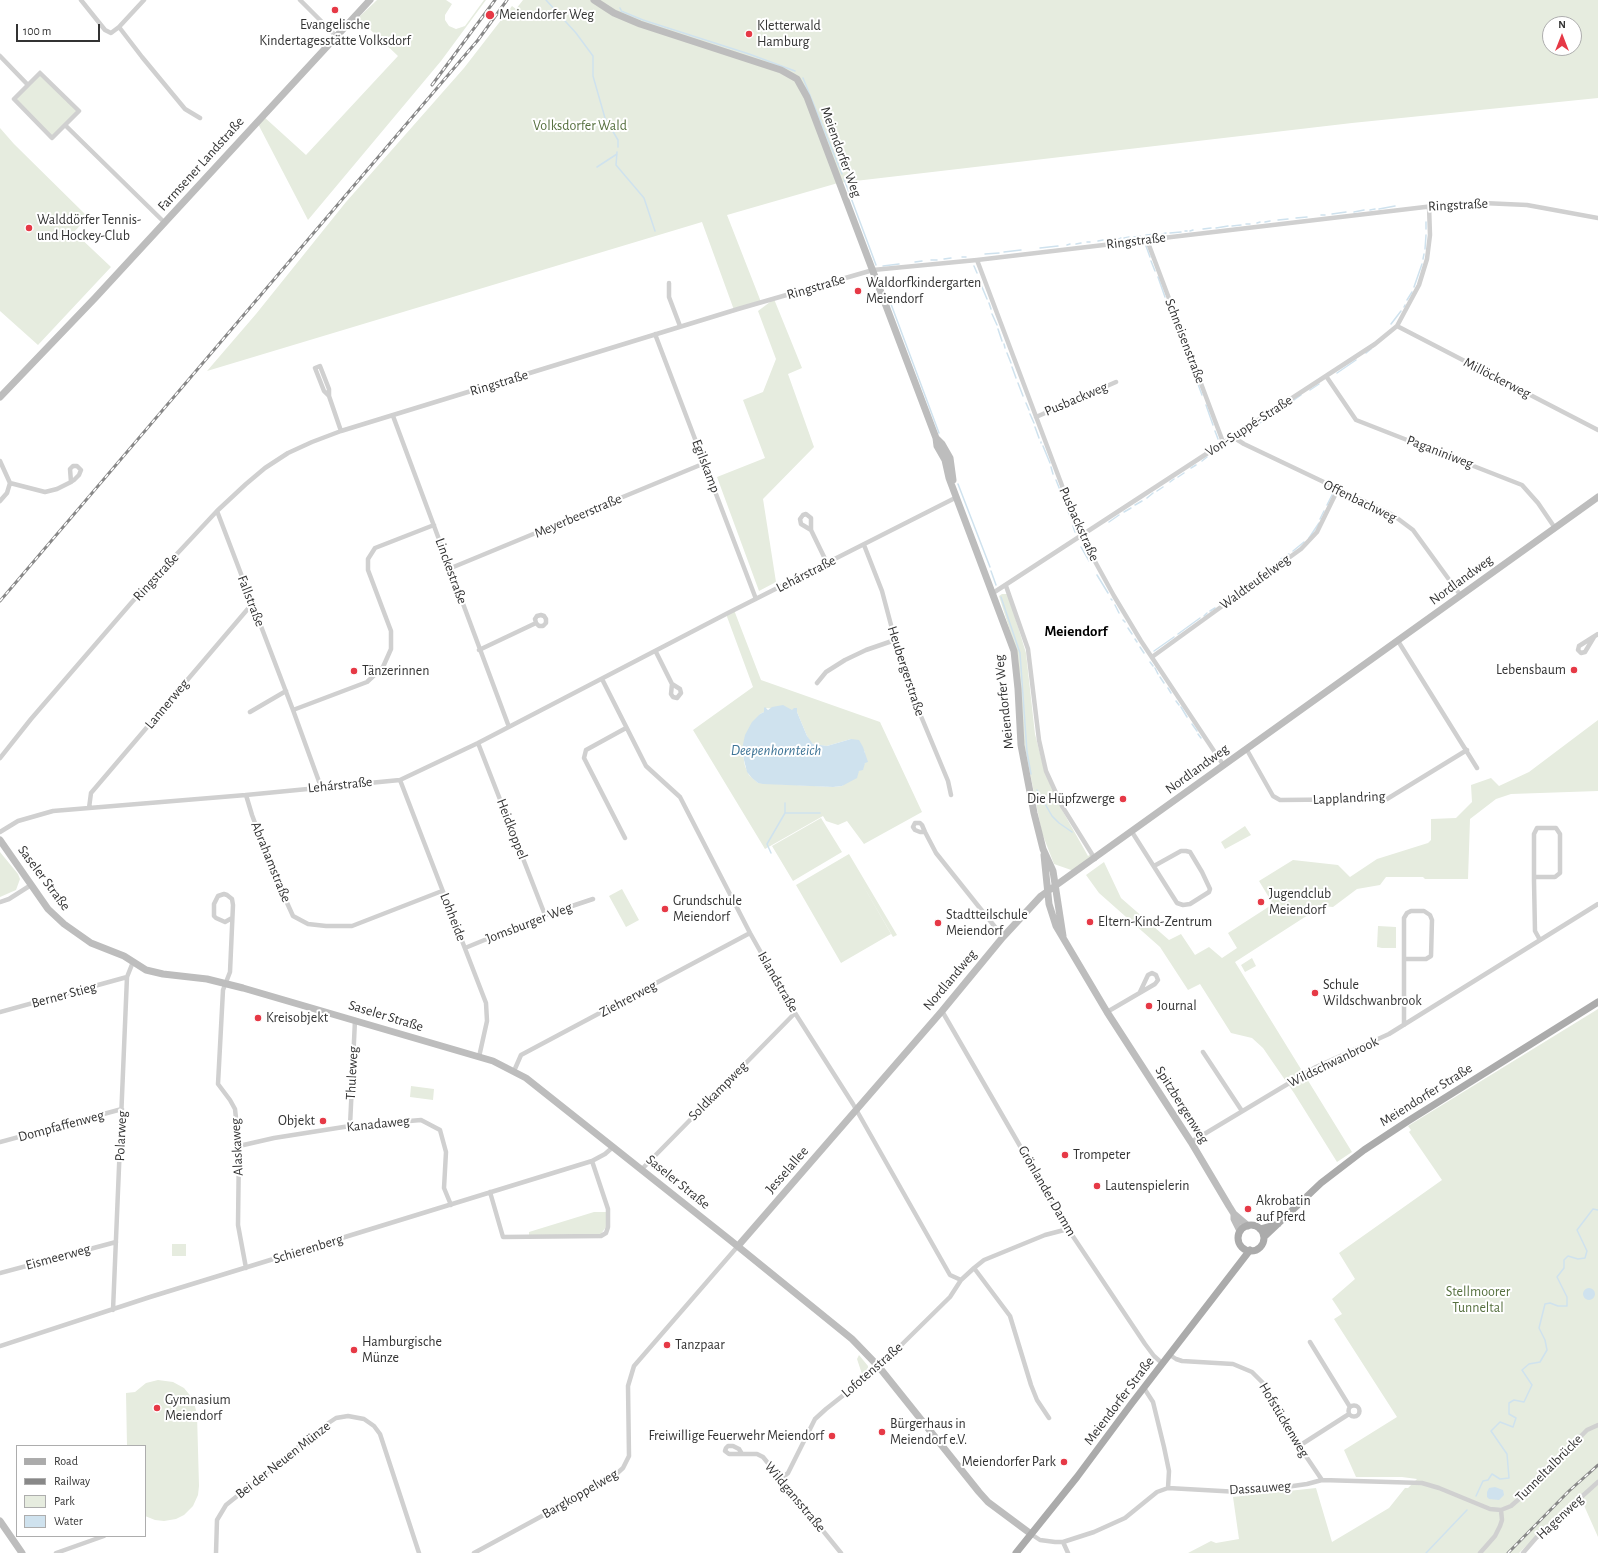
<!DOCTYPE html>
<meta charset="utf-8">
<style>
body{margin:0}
#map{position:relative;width:1598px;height:1553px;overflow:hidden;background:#fff;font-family:"Alegreya Sans",sans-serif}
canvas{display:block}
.legend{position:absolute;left:16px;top:1445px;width:130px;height:92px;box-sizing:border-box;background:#fff;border:1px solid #adadad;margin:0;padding:5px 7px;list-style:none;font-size:12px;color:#333}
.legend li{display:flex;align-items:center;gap:8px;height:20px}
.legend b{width:20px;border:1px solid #adadad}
.north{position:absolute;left:1542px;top:16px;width:40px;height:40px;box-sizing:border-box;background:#fff;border:1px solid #adadad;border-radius:50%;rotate:0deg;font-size:11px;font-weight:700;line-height:16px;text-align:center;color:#333}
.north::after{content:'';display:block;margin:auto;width:14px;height:18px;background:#e63946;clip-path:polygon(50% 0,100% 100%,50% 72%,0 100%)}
.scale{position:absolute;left:16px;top:24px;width:84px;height:18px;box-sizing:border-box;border:2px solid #333;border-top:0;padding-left:5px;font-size:12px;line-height:14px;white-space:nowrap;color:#333;-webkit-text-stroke:3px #fff;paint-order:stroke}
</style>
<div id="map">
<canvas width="1598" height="1553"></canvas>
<ul class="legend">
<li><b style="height:5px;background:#ababab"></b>Road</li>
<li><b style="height:5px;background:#888"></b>Railway</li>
<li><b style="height:11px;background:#e6ecdf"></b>Park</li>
<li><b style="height:11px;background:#cfe2ee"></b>Water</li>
</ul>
<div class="north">N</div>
<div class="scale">100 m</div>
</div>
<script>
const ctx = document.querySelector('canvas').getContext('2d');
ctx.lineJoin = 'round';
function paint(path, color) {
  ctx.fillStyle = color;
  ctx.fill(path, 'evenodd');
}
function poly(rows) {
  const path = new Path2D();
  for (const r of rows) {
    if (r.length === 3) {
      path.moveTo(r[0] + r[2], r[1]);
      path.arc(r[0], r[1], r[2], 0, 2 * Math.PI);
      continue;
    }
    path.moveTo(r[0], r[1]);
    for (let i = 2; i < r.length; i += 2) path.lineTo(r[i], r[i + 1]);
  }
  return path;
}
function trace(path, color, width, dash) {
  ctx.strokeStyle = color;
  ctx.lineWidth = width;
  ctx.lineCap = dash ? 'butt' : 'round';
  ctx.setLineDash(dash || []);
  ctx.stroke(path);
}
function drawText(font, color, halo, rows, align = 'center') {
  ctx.font = font + ' "Alegreya Sans",sans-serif';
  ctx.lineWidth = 4;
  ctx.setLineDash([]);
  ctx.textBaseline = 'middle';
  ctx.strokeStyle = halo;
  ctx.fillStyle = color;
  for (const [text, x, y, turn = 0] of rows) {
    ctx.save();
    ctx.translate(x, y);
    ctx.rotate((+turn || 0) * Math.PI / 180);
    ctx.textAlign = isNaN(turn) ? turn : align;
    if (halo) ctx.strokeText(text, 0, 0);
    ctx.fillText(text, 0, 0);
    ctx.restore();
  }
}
const green = poly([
 [377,0,446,0,452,4,445,15,445,20,449,26,456,29,465,26,484,0,486,0,441,61,308,220,257,122,263,116,306,155,398,56,358,18],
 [523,0,1598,0,1598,98,1352,123,838,183,727,215,761,302,734,310,702,222,207,371,256,314,346,202,464,68,512,6,516,9],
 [1550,24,1574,24,1574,48,1550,48],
 [40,74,78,111,52,136,15,99],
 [0,128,14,144,88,217,74,232,111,267,38,345,0,311],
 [774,299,802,368,788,374,814,447,763,499,776,582,759,591,717,477,765,458,743,400,763,392,776,359,758,311],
 [1002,594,1008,594,1026,653,1035,734,1042,761,1061,808,1088,856,1091,854,1092,856,1074,871,1054,864,1042,833,1024,743,1018,656,999,596],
 [734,610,761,680,880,722,922,812,864,844,847,821,838,825,826,821,823,816,765,849,693,730,753,687,726,614],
 [764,708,792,710,797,712,807,736,810,742,816,745,827,746,851,739,865,752,865,763,859,771,842,786,833,787,758,783,749,775,745,766,742,749,760,714,764,712],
 [1598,720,1598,791,1511,794,1496,799,1470,819,1468,879,1425,879,1423,877,1386,877,1380,885,1357,889,1333,907,1322,906,1235,962,1352,1152,1337,1162,1294,1093,1263,1048,1252,1038,1231,1033,1200,984,1188,990,1160,947,1099,893,1086,875,1104,862,1121,898,1169,940,1181,934,1195,955,1209,947,1222,958,1237,948,1228,933,1273,904,1259,881,1293,860,1338,865,1350,877,1377,859,1428,843,1431,840,1431,819,1456,818,1472,802,1471,785,1491,778,1499,786,1529,772],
 [821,818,842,852,793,881,772,846],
 [1245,826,1251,835,1225,849,1221,842],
 [0,852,18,874,20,879,16,890,0,897],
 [849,854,897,935,893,937,857,875,891,934,841,963,796,885],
 [622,889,639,920,626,927,609,896],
 [1378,926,1396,927,1396,948,1382,948,1377,947],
 [1252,958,1256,966,1245,972,1241,965],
 [1598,1009,1598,1537,1582,1501,1578,1496,1519,1553,1188,1553,1211,1541,1216,1543,1239,1539,1233,1497,1316,1488,1332,1542,1389,1508,1405,1488,1408,1488,1417,1479,1402,1477,1356,1477,1344,1450,1397,1417,1334,1319,1342,1314,1332,1299,1355,1279,1339,1253,1442,1180,1409,1132,1411,1130,1408,1126],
 [411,1086,434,1089,433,1100,410,1097],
 [594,1212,606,1212,606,1227,601,1234,529,1236,529,1232],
 [172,1244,186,1244,186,1256,172,1256],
 [859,1355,868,1366,868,1370,862,1374,857,1359],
 [158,1380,173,1382,184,1388,193,1399,197,1414,199,1486,198,1495,193,1506,184,1515,176,1519,164,1521,155,1520,145,1516,145,1446,127,1446,126,1393,135,1392,146,1383]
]);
const water = poly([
 [783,705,792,710,794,708,797,708,797,712,807,736,813,744,827,746,851,739,859,740,863,747,868,762,865,763,863,770,859,771,857,778,842,786,833,787,763,784,758,783,752,778,747,772,744,760,742,749,745,735,752,722,760,714,764,712,764,708,765,707,768,710,772,707],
 [1589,1294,6],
 [1495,1487,1503,1490,1504,1495,1499,1500,1489,1499,1487,1497,1487,1492,1489,1488]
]);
const stream = poly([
 [546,0,576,33,593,56,593,76,605,118,618,140,618,147],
 [620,8,621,10],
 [621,11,643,20,749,54,795,71],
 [803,78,842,174],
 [617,152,616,165,644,198,655,231],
 [597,167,617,154],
 [844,179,876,265],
 [1379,209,1395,206],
 [1370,210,1375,209],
 [1354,212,1364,210],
 [1332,214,1346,212],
 [1321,215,1325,215],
 [1296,218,1307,217],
 [1278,220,1288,219],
 [1265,222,1270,221],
 [1426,222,1426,229],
 [1257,223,1260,222],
 [1246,224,1250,224],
 [1232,226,1241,225],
 [1216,228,1228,226],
 [1203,229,1211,228],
 [1185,231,1187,231],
 [1190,231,1193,230],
 [1170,233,1181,232],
 [1162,234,1166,233],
 [1146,235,1156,234],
 [1134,237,1140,236],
 [1124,238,1129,237],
 [1119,239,1121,238],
 [1098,241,1103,240],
 [1087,242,1090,242],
 [1076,244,1081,243],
 [1067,245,1070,244],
 [1146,246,1150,257],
 [1040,248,1058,246],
 [1425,249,1426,235],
 [1004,252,1021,250],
 [985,254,999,253],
 [962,257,966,257],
 [944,259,951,258],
 [1423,259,1424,254],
 [931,260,937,260],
 [1151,261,1155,271],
 [915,262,922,261],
 [883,266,899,264],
 [974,266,977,273],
 [1158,277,1165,297],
 [979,280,987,299],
 [1414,287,1422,264],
 [888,296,939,433],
 [1407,300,1412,292],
 [1167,301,1170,310],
 [989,303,991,309],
 [1404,307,1405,305],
 [992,314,997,325],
 [1173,317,1175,323],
 [1391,324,1401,311],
 [1176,326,1178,330],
 [998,329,1002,341],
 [1179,332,1181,338],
 [1183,343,1187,354],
 [1004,344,1005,348],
 [1007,353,1011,363],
 [1366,353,1371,349],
 [1190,362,1193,372],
 [1012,367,1016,378],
 [1337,373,1356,360],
 [1195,376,1202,395],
 [1018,383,1023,396],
 [1310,390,1319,384],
 [1026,403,1029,410],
 [1206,405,1213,425],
 [1284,407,1301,395],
 [1274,413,1281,409],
 [1030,414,1034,423],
 [1264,420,1269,417],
 [1035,427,1039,438],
 [1253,427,1261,422],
 [1215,431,1218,439],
 [1041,442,1041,443],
 [1043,446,1050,463],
 [1223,447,1227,444],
 [1212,454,1218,450],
 [1202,461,1207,457],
 [1051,467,1053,474],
 [1191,468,1196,465],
 [1178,477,1184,473],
 [1056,480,1060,490],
 [1170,482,1174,479],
 [958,484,990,567],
 [1157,491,1163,487],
 [1062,496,1071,519],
 [1147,498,1153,493],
 [1135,505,1142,501],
 [1327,505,1333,493],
 [1124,512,1131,508],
 [1320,519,1324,511],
 [1109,522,1119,515],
 [1073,526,1075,532],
 [1309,538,1319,523],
 [1081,547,1089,561],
 [1293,551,1304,542],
 [1281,559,1289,554],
 [1273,565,1276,563],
 [991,571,996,585],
 [1265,572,1269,569],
 [1097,575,1108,593],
 [1253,580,1261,574],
 [1239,590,1247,584],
 [1001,597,1020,653,1027,752,1031,774],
 [1111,599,1112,600],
 [1224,601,1230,597],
 [1219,604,1221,603],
 [1115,605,1119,613],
 [1210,611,1215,608],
 [1204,616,1207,613],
 [1123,620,1125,622],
 [1128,628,1132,634],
 [1178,634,1200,618],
 [1135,639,1137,642],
 [1140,647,1144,653],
 [1154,651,1174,637],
 [1150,662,1153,666],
 [1155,668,1158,674],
 [1160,677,1164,683],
 [1168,688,1171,693],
 [1176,701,1179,705],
 [1181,707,1187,717],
 [1192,724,1197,731],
 [1198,734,1201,738],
 [1037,790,1052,816,1059,823,1072,832],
 [785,803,785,813,820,813],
 [771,853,767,844,785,813],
 [1476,1496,1483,1481,1488,1480,1492,1474,1500,1479,1509,1478,1507,1454,1491,1431,1500,1422,1513,1427,1516,1418,1509,1414,1509,1403,1514,1400,1524,1402,1532,1385,1522,1370,1529,1364,1540,1362,1547,1350,1545,1340,1539,1328,1545,1304,1550,1303,1558,1306,1567,1306,1567,1297,1557,1277,1564,1268,1564,1260,1568,1256,1578,1259,1585,1258,1587,1251,1577,1230,1593,1209,1598,1210],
 [1426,1553,1467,1510]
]);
const street = poly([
 [81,0,105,30,111,33,119,27,142,57,185,109,200,118],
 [300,0,336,36],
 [119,27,144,0],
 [0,56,28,85],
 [40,73,79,111,52,138,14,99,40,73],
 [65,125,165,223],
 [1147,240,1223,442],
 [977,260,1081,536,1114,596,1141,641,1224,766],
 [669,283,669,297,680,326],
 [1397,326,1598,430],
 [655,334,756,599],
 [1326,376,1356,420,1522,485,1538,503,1555,528],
 [329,396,324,391,315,368,320,366,329,389,329,396,341,431],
 [393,416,509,727],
 [1036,417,1116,382],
 [1233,437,1244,444,1393,515,1413,530,1461,596],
 [0,461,10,483,7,493,0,501],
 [10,483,45,492,57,489,71,482,74,480,79,475,81,470,77,466,73,466,70,469,71,482],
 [217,511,293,710,321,787],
 [811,530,801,524,800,519,803,515,806,514,811,518,811,530,827,563],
 [864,545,882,591,895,640,918,709,948,781,951,795],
 [451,568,705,463],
 [1006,586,1028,649,1039,740,1046,771,1062,806,1095,859],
 [993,593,1375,344,1397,326,1419,285,1427,259,1430,235,1429,206],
 [1594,637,1585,652,1581,653,1578,650,1579,646,1598,634],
 [1398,641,1477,768],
 [479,650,536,623,535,619,537,616,541,615,544,616,546,619,546,623,543,626,539,626,536,623],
 [656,652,672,684,671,694,673,697,677,698,681,693,680,689,672,684],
 [1152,657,1301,549,1317,532,1338,489],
 [602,679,646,766,680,797,750,933,795,1013,853,1104,950,1275,961,1280],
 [817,683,826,672,845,660,866,650,895,640],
 [293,710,367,682,383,667,391,649,391,631,368,570,368,559,375,548,434,525],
 [250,712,286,691],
 [478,743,545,915],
 [1247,750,1273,796,1280,800,1387,799,1467,750],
 [0,758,31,719,132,602,217,511,246,484,265,468,288,453,312,442,341,431,738,309,873,270,977,260,1442,205,1483,203,1527,205,1598,218],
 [400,780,486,1003,487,1021,479,1057],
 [246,795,252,815,274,874,293,916,308,924,326,926,352,926,442,891],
 [89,808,91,793,252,604],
 [0,832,18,821,53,811,246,795,400,780,478,743,726,614,957,497],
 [925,832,920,832,915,830,913,827,915,823,920,823,922,825,925,832,936,853,1003,937],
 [1132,832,1177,903,1183,905,1190,904,1209,892,1210,889,1202,872,1190,852,1186,851,1181,851,1154,866],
 [625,838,584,758,586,750,626,728],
 [1534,877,1555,877,1560,873,1560,834,1556,828,1537,828,1534,834,1534,881,1535,931,1540,940],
 [0,902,9,899,31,885],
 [232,918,225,922,216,918,214,916,214,904,218,896,224,894,227,895,232,899,233,905,230,972,223,990,218,1084,230,1100,235,1109,239,1146,238,1225,246,1268],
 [465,948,545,915,593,899],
 [1404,959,1426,959,1431,956,1432,920,1430,915,1424,911,1411,911,1407,913,1404,918,1404,1025],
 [942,1011,1068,1229,1145,1344,1154,1356,1163,1364],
 [0,1012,127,977],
 [1107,1012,1155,984,1158,980,1156,975,1152,973,1148,975,1140,992],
 [1203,1052,1242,1111],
 [514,1071,521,1055,750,933],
 [350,1126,355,1020],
 [0,1142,122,1109],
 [1191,1142,1316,1067,1389,1034,1598,904],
 [239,1146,274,1138,350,1126,421,1120,440,1130,446,1152,444,1188,451,1205],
 [641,1170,795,1013],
 [490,1192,503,1237,601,1236,606,1233,608,1227,608,1209,592,1161],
 [974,1268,1010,1316,1031,1385,1037,1400,1049,1418],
 [0,1273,116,1242],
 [113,1310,127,977,133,962],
 [1310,1342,1350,1407],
 [0,1346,150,1297,592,1161,605,1154,613,1147],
 [1170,1355,1176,1359,1182,1361,1233,1364,1252,1372,1265,1385,1299,1446,1322,1480],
 [1144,1388,1153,1402,1164,1447,1169,1471,1168,1488],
 [1354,1411,5.5],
 [1299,1446,1349,1414],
 [742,1454,739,1449,733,1446,728,1446,726,1448,725,1451,729,1454,757,1454,763,1457,841,1553],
 [781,1479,788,1473,815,1419,826,1409,879,1367,950,1297,961,1280,974,1268,984,1260,1045,1235,1068,1229],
 [1031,1534,1040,1540,1055,1542,1063,1542,1094,1532,1125,1518,1157,1492,1168,1488,1239,1492,1258,1491,1307,1484,1322,1480,1422,1483,1439,1488,1490,1509,1501,1510,1511,1506,1519,1499,1587,1430,1598,1425],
 [1063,1542,1068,1553],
 [56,1553,104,1536],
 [216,1553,217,1520,226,1505,327,1424,336,1418,348,1416,364,1419,374,1426,380,1434,419,1553],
 [474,1553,612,1478,623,1468,629,1456,628,1386,634,1366,738,1246],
 [1480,1553,1495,1536,1500,1526,1502,1520,1501,1510],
 [1523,1553,1536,1538,1598,1482]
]);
const secondary = poly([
 [594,0,614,13,640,24,781,70,797,79,807,97,936,438,937,446,945,460,949,478,1014,651,1018,689,1021,745,1034,813,1043,849,1053,871,1063,936],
 [0,397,95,298,370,0],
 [937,439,942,444,950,458,953,480],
 [0,840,48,909,64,924,91,943,124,956,146,970,163,974,207,979,243,988,493,1061,526,1078,730,1240,852,1339,879,1367,979,1492,988,1502,1031,1534],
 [1044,855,1049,904,1056,926,1107,1012,1191,1142,1229,1206,1234,1214,1234,1219,1240,1231],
 [1234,1214,1248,1226],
 [738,1246,942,1011,1003,937,1041,896,1598,497],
 [0,1521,22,1553]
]);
const primary = poly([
 [1251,1238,13],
 [1260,1229,1278,1224],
 [1264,1237,1321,1183,1364,1150,1408,1121,1598,1002],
 [1016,1553,1077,1477,1132,1403,1250,1250]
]);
const rail = poly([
 [432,85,495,0],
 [0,601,478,40,507,0],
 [1508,1553,1569,1491,1598,1465]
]);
const markers = [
 [335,10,4,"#e63946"],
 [490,15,5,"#e63946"],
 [749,34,4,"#e63946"],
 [29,228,4,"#e63946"],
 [858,291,4,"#e63946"],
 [1574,670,4,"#e63946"],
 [354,671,4,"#e63946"],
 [1123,799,4,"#e63946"],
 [1261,902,4,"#e63946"],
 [665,909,4,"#e63946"],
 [1090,922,4,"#e63946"],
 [938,923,4,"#e63946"],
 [1315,993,4,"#e63946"],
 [1149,1006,4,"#e63946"],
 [258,1018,4,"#e63946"],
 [323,1121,4,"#e63946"],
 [1065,1155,4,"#e63946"],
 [1097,1186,4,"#e63946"],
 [1248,1209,4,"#e63946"],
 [667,1345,4,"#e63946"],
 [354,1350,4,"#e63946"],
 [157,1408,4,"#e63946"],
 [882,1432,4,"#e63946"],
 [832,1436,4,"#e63946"],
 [1064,1462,4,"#e63946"]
];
const poiNames = [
 ["Meiendorfer Weg",499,15],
 ["Evangelische",335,25,"center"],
 ["Kindertagesstätte Volksdorf",335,41,"center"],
 ["Kletterwald",757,26],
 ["Hamburg",757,42],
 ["Walddörfer Tennis-",37,220],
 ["und Hockey-Club",37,236],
 ["Waldorfkindergarten",866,283],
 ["Meiendorf",866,299],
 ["Lebensbaum",1566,670,"right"],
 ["Tänzerinnen",362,671],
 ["Die Hüpfzwerge",1115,799,"right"],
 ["Jugendclub",1269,894],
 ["Meiendorf",1269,910],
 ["Grundschule",673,901],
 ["Meiendorf",673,917],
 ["Stadtteilschule",946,915],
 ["Meiendorf",946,931],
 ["Eltern-Kind-Zentrum",1098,922],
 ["Schule",1323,985],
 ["Wildschwanbrook",1323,1001],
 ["Journal",1157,1006],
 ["Kreisobjekt",266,1018],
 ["Objekt",315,1121,"right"],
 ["Trompeter",1073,1155],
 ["Lautenspielerin",1105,1186],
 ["Akrobatin",1256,1201],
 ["auf Pferd",1256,1217],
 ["Hamburgische",362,1342],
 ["Münze",362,1358],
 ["Tanzpaar",675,1345],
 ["Gymnasium",165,1400],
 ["Meiendorf",165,1416],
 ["Bürgerhaus in",890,1424],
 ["Meiendorf e.V.",890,1440],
 ["Freiwillige Feuerwehr Meiendorf",824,1436,"right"],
 ["Meiendorfer Park",1056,1462,"right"]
];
const parkNames = [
 ["Volksdorfer Wald",580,126],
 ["Stellmoorer",1478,1292],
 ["Tunneltal",1478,1308]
];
const streetNames = [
 ["Meiendorfer Weg",841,152,70],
 ["Farmsener Landstraße",201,164,-48],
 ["Ringstraße",1458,205,-3],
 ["Ringstraße",1136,241,-7],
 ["Ringstraße",816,287,-16],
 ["Schneisenstraße",1185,341,69],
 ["Millöckerweg",1497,378,27],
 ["Ringstraße",499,383,-17],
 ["Pusbackweg",1076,399,-23],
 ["Von-Suppé-Straße",1249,426,-33],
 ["Paganiniweg",1440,452,21],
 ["Egilskamp",706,466,69],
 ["Offenbachweg",1360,501,26],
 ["Meyerbeerstraße",578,516,-23],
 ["Pusbackstraße",1079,524,66],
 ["Linckestraße",451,571,70],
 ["Lehárstraße",806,574,-27],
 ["Ringstraße",156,577,-47],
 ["Nordlandweg",1461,580,-36],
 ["Waldteufelweg",1255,582,-36],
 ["Fallstraße",251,601,69],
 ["Heubergerstraße",906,671,72],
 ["Meiendorfer Weg",1004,702,-96],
 ["Lannerweg",167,704,-50],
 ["Nordlandweg",1197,769,-36],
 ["Lehárstraße",340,785,-6],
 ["Lapplandring",1349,798,-3],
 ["Heidkoppel",512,829,69],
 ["Abrahamstraße",271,862,68],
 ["Saseler Straße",44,878,53],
 ["Lohheide",453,917,69],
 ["Jomsburger Weg",529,923,-21],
 ["Nordlandweg",950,980,-50],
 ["Islandstraße",778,982,60],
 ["Berner Stieg",64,995,-15],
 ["Ziehrerweg",628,999,-28],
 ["Saseler Straße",386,1016,17],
 ["Wildschwanbrook",1333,1062,-26],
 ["Thuleweg",352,1073,-87],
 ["Soldkampweg",718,1091,-45],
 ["Meiendorfer Straße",1426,1095,-32],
 ["Spitzbergenweg",1182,1105,58],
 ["Kanadaweg",378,1124,-6],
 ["Dompfaffenweg",61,1126,-15],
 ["Polarweg",121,1136,-87],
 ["Alaskaweg",237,1147,-93],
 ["Jesselallee",787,1170,-49],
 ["Saseler Straße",678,1182,39],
 ["Grönlander Damm",1047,1191,60],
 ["Schierenberg",308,1249,-17],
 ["Eismeerweg",58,1257,-15],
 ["Lofotenstraße",872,1370,-41],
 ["Meiendorfer Straße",1119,1401,-53],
 ["Hofstückenweg",1284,1420,59],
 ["Bei der Neuen Münze",283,1460,-38],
 ["Tunneltalbrücke",1549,1468,-45],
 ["Dassauweg",1260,1488,-4],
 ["Bargkoppelweg",580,1494,-30],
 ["Wildgansstraße",795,1497,50],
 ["Hagenweg",1560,1517,-43]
];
const neighbourhoodNames = [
 ["Meiendorf",1076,631]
];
const waterNames = [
 ["Deepenhornteich",776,750]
];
paint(green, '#e6ecdf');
paint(water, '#cfe2ee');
trace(stream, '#cfe2ee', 1.5);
trace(street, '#d0d0d0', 4.5);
trace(secondary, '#bdbdbd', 7);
trace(primary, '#ababab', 7);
trace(rail, '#888', 3);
trace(rail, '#fff', 1.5, [4.5]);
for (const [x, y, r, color] of markers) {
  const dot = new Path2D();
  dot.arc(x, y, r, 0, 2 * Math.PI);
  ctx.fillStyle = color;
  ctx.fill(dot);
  trace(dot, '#fff', 1.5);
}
drawText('14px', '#333', '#fff', poiNames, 'left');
drawText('14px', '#56703f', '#fff', parkNames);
drawText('14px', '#333', '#fff', streetNames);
drawText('bold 15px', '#000', '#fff', neighbourhoodNames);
drawText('italic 15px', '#3f7597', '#fff', waterNames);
</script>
